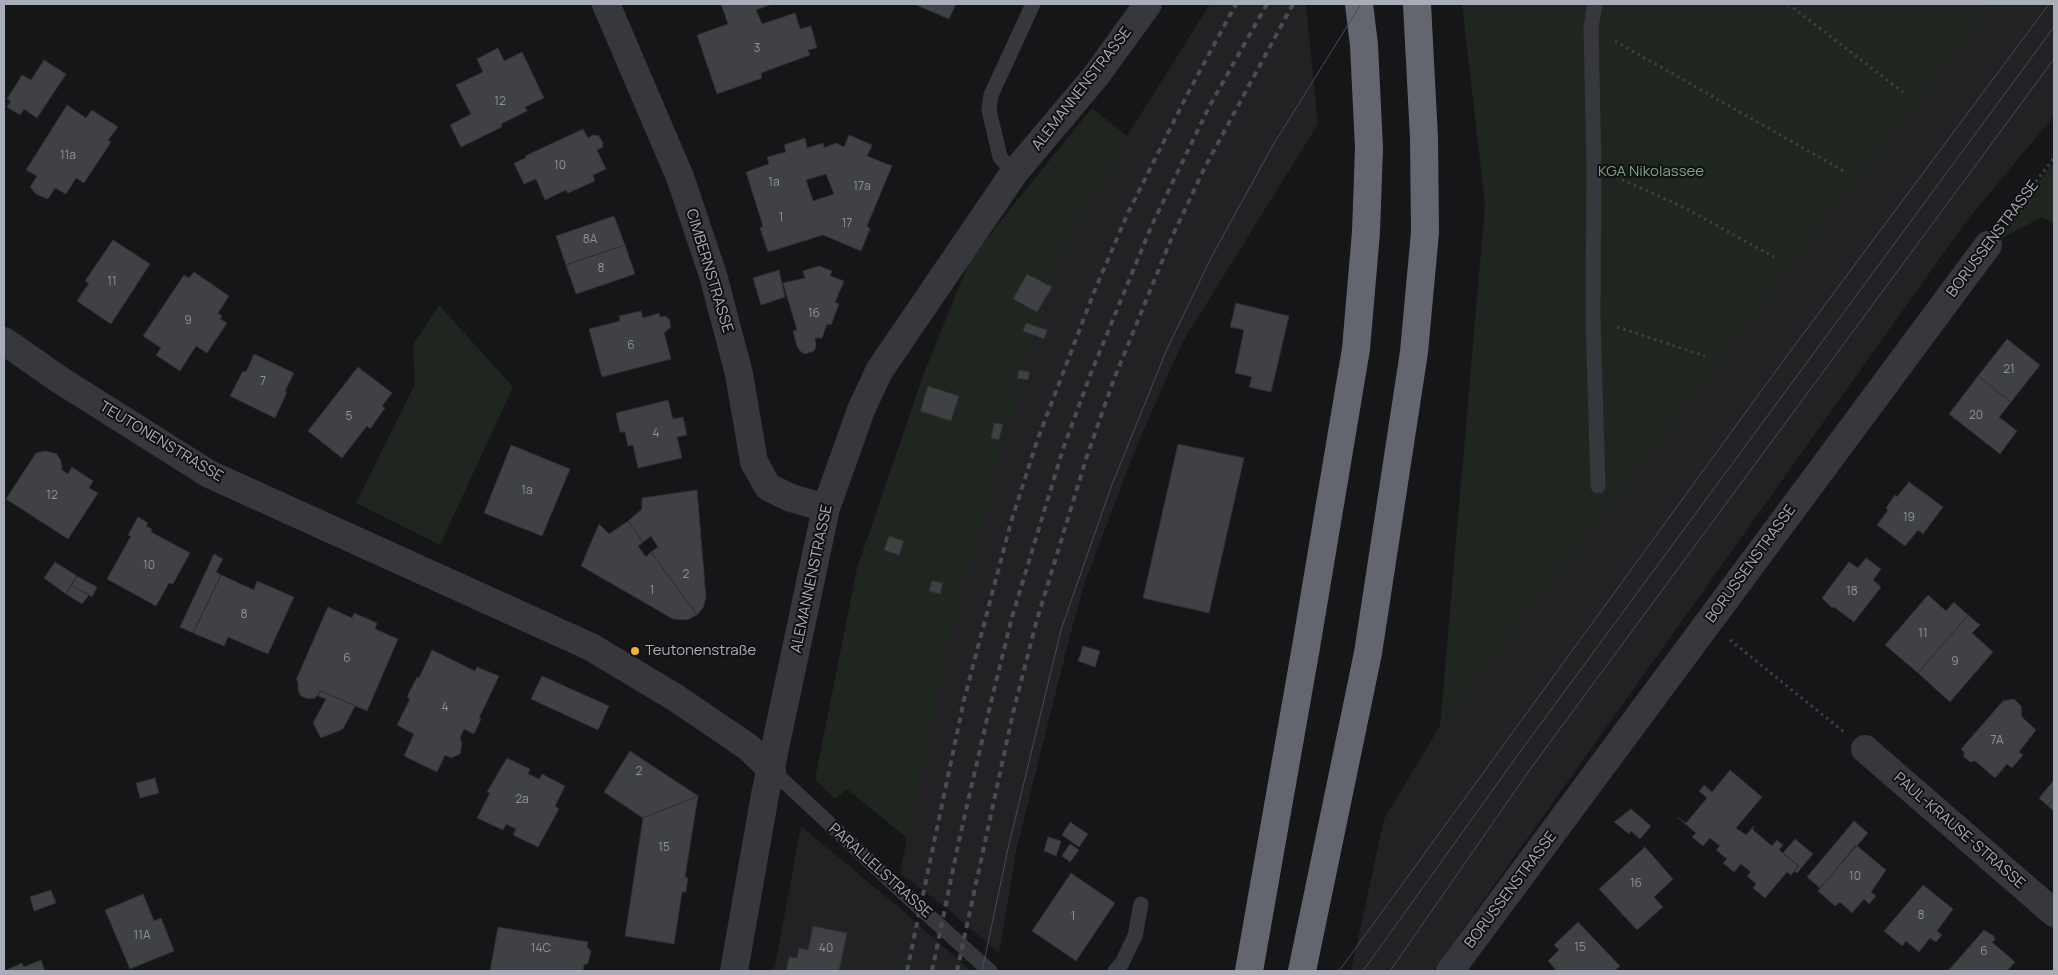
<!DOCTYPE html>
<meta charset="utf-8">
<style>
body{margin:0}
#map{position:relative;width:2058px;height:975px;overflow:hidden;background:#161618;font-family:Manrope,sans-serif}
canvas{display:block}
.frame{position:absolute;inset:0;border:5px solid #a8adb8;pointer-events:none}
</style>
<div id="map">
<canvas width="2058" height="975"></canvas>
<div class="frame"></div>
</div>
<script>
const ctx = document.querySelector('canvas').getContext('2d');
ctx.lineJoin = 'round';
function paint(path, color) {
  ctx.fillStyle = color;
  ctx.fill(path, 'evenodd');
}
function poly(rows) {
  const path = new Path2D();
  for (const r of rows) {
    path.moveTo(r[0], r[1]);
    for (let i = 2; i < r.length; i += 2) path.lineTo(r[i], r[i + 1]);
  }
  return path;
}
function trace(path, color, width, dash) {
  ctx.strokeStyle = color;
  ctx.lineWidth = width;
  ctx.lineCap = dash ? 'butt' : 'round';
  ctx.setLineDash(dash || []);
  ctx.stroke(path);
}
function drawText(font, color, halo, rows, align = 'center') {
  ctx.font = font + ' Manrope,sans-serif';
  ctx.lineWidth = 4;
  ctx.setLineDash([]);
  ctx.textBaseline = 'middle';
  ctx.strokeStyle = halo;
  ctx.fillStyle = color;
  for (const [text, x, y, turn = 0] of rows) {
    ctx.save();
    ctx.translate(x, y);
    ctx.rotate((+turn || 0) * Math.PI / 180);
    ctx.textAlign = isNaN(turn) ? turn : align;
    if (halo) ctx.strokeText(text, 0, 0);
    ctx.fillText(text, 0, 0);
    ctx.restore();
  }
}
const built = poly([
 [1210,4,1306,4,1318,124,1182,343,1137,445,1086,579,1071,632,1017,847,999,953,945,907,900,873,941,670,960,596,1023,375,1068,240,1127,136],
 [1990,4,2054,4,2054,116,1965,223,1433,971,1351,971,1384,819,1440,726],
 [801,826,902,910,971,971,774,971]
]);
const green = poly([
 [1462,4,1990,4,1440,726,1485,205],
 [1092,108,1127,136,1068,240,1023,375,950,635,907,838,847,789,835,799,815,779,857,568,923,376,968,264,1002,219],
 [2054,162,2054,224,2042,217,1990,245],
 [439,305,513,387,440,545,356,503,415,384,413,345]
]);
const building = poly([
 [721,4,772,4,756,10,762,24,795,13,800,29,811,26,817,48,808,50,810,55,761,73,762,78,717,94,697,35,728,24,721,4],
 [914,4,956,4,949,19,914,4],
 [498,48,504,61,522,52,544,98,525,107,527,111,501,124,502,127,461,147,450,125,471,114,456,85,483,72,477,59,498,48],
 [44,60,66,74,37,118,24,109,20,115,7,107,11,101,7,99,22,75,31,80,44,60],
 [67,105,86,118,92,110,118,127,108,140,111,142,84,183,76,178,66,194,55,188,48,199,45,198,36,194,30,187,37,176,26,170,67,105],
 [583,129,588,138,593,135,599,136,603,143,602,148,597,150,606,169,593,175,595,181,568,193,566,190,545,200,536,179,524,184,514,163,526,158,525,156,583,129],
 [849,135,872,145,867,156,892,166,867,226,870,229,861,251,823,235,768,252,760,228,763,226,746,172,769,164,767,157,786,152,784,145,805,138,807,148,823,143,824,148,836,143,844,147,849,135],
 [826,174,834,194,813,201,806,180,826,174],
 [614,216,625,245,566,265,556,236,614,216],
 [113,240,150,264,111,324,77,301,89,283,85,281,113,240],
 [625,245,635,274,576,294,566,265,625,245],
 [819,266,832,271,830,276,844,281,835,302,839,304,831,325,827,324,822,338,815,338,816,347,814,351,805,354,800,351,797,346,793,331,797,330,783,283,805,278,803,271,819,266],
 [779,270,785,297,761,305,753,278,779,270],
 [194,272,229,296,218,313,222,316,220,319,227,323,207,353,196,346,180,371,156,355,161,348,143,336,184,275,189,278,194,272],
 [1027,274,1052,287,1037,312,1013,299,1027,274],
 [1236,303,1289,316,1271,392,1249,387,1252,377,1235,373,1244,330,1230,327,1236,303],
 [641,311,643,318,659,313,660,317,665,316,669,319,671,327,664,333,671,359,602,377,589,329,620,321,619,316,641,311],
 [1026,323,1047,330,1044,339,1023,331,1026,323],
 [2007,339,2040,365,2011,402,1978,376,2007,339],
 [254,354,294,373,285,391,287,392,275,418,230,396,243,371,246,372,254,354],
 [358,367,392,393,382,406,385,408,370,429,367,426,342,458,308,431,358,367],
 [1019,370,1030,372,1028,380,1017,378,1019,370],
 [1978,376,2011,402,1999,417,2017,431,2000,454,1949,414,1978,376],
 [928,386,959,396,951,421,920,411,928,386],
 [668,400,673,419,683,417,687,435,677,437,682,458,638,468,633,445,628,446,625,432,620,432,616,413,668,400],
 [994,423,1003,424,999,440,991,438,994,423],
 [1178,444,1244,458,1209,613,1143,598,1178,444],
 [511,445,570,469,542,536,484,513,511,445],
 [46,451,57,454,61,461,62,470,68,474,72,467,93,481,89,488,98,493,68,539,6,499,36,453,46,451],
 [1909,482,1943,507,1923,534,1918,530,1905,546,1877,525,1888,510,1886,508,1895,495,1897,497,1909,482],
 [697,490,706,597,703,608,697,615,651,552,658,547,651,536,643,542,628,521,642,509,642,498,697,490],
 [138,517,148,523,146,526,152,529,151,532,190,553,173,584,169,583,156,606,107,579,131,536,128,535,138,517],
 [628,521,643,542,638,546,646,557,651,552,697,615,687,620,673,619,581,566,599,524,609,534,628,521],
 [889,536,904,541,899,555,884,550,889,536],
 [214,554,223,559,216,572,221,575,193,633,180,627,214,554],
 [1866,558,1881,569,1873,580,1881,587,1854,622,1834,607,1832,608,1822,598,1849,562,1858,568,1866,558],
 [55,562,77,576,66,594,44,578,55,562],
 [221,575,254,590,257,581,294,597,268,654,228,637,224,646,193,633,221,575],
 [77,576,97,587,92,597,71,585,77,576],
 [932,581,943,583,940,594,929,591,932,581],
 [71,585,89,595,82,604,66,594,71,585],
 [1928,595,1946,611,1954,602,1968,615,1918,673,1885,645,1928,595],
 [328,607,352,618,354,613,377,623,375,629,398,639,367,711,321,691,315,698,308,699,301,696,298,690,298,681,296,680,328,607],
 [1968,615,1980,625,1972,633,1993,652,1950,702,1918,673,1968,615],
 [1083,646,1100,651,1095,667,1078,661,1083,646],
 [432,650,475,671,477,667,499,676,479,718,481,719,474,734,464,729,460,738,462,744,460,754,451,758,445,755,437,772,404,756,414,734,397,725,410,699,407,697,417,677,419,678,432,650],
 [542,676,609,706,598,730,531,699,542,676],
 [321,691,355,706,343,729,321,738,313,723,326,699,318,696,321,691],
 [2014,699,2021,706,2022,717,2036,730,2019,752,2023,755,2012,768,2007,764,1995,778,1975,761,1970,762,1964,757,1964,752,1961,749,2003,701,2014,699],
 [630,751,698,796,643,818,604,792,630,751],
 [507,758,530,769,528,774,539,779,542,774,565,786,555,806,559,809,538,847,513,835,516,829,506,824,503,830,477,818,490,793,487,792,507,758],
 [1730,770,1762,797,1736,828,1746,835,1754,826,1753,830,1772,846,1777,840,1783,845,1779,850,1798,866,1791,875,1787,872,1765,898,1753,888,1756,884,1747,876,1751,872,1741,864,1734,872,1723,863,1727,859,1716,850,1720,846,1710,838,1703,846,1692,837,1696,833,1677,817,1686,823,1707,798,1699,791,1704,785,1712,792,1730,770],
 [155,778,159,793,140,798,136,783,155,778],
 [2054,780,2054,799,2048,806,2039,798,2054,780],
 [698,796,685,877,688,878,686,892,682,892,674,944,625,936,643,818,698,796],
 [2054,799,2054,811,2048,806,2054,799],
 [1631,809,1651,826,1640,839,1631,831,1629,834,1614,822,1631,809],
 [1854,821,1868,833,1820,888,1807,877,1854,821],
 [1070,822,1088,834,1079,847,1062,835,1070,822],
 [1048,837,1061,841,1056,856,1044,851,1048,837],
 [1795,839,1813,854,1797,873,1794,871,1799,866,1783,853,1795,839],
 [1070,844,1079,850,1070,862,1062,856,1070,844],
 [1856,845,1886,870,1871,892,1876,896,1869,904,1864,899,1852,913,1840,902,1835,906,1818,891,1856,845],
 [1645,847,1673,879,1654,897,1663,907,1637,930,1599,889,1645,847],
 [1071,873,1115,903,1076,961,1032,931,1071,873],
 [1923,885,1953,909,1937,931,1942,935,1936,942,1930,938,1919,952,1906,941,1902,946,1884,931,1923,885],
 [51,890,56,903,34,911,30,897,51,890],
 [143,894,154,921,161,918,174,951,130,969,105,910,143,894],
 [1578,922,1620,966,1614,971,1557,971,1548,961,1559,950,1554,945,1578,922],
 [813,926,847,933,839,971,786,971,789,957,797,958,799,948,808,950,813,926],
 [498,927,588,942,587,947,591,951,588,963,584,965,583,971,490,971,498,927],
 [1984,930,1994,936,1995,940,1992,942,2015,962,2007,971,1948,971,1984,930],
 [41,960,45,971,4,971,22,963,24,967,41,960]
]);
const path = poly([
 [1788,4,1903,92],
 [1615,41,1847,173],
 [1616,177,1685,208,1774,257],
 [2004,223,2054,158],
 [1617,327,1705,356],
 [1730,640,1844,732]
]);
const lane = poly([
 [1595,4,1591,27,1594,167,1593,319,1598,486],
 [1014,173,1000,157,989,110,991,95,1033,4],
 [772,770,897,887,990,971],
 [1115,971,1122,963,1135,936,1141,904]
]);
const street = poly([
 [606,4,680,177,713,275,739,374,754,462,768,487,791,498,826,508],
 [4,341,60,380,209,474,591,647,676,698,748,747,772,770],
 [1865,749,2054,913],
 [734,971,765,795,826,508,861,410,879,371,1014,173,1095,77,1148,4],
 [1450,971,1988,245]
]);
const highway = poly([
 [1249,971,1306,647,1356,349,1366,232,1369,148,1364,45,1359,4],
 [1302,971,1368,653,1414,352,1425,232,1424,138,1417,4]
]);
const tram = poly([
 [982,971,1009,844,1061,630,1111,487,1167,349,1212,256,1273,145,1361,4],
 [1339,971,1783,361,2049,4],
 [1363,971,1517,756,2054,27],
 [1390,971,1531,768,2054,59]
]);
const rail = poly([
 [907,971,964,700,1011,522,1037,441,1094,292,1127,215,1188,93,1236,4],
 [932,971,960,836,990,706,1012,617,1063,449,1091,373,1151,227,1209,107,1267,4],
 [957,971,1013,713,1036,623,1087,456,1114,379,1172,237,1205,167,1293,4]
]);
const markers = [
 [635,651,5,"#f2b134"]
];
const numberNames = [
 ["3",757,49],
 ["12",500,102],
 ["11a",68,156],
 ["10",560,166],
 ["1a",774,183],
 ["17a",862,187],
 ["1",781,218],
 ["17",847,224],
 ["8A",590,240],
 ["8",601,269],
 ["11",112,282],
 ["16",814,314],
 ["9",188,321],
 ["6",631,346],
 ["21",2009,370],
 ["7",263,382],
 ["20",1976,416],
 ["5",349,417],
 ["4",656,434],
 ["1a",527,491],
 ["12",52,496],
 ["19",1909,518],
 ["10",149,566],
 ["2",686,575],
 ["1",652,591],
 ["18",1852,592],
 ["8",244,615],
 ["11",1923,634],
 ["6",347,659],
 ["9",1955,662],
 ["4",445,708],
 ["7A",1997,741],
 ["2",639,772],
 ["2a",522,800],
 ["15",664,848],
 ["10",1855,877],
 ["16",1636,884],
 ["8",1921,916],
 ["1",1073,917],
 ["11A",142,936],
 ["15",1580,948],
 ["14C",541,949],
 ["40",826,949],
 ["6",1984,952]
];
const streetNames = [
 ["ALEMANNENSTRASSE",1082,89,-52],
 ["BORUSSENSTRASSE",1993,239,-53],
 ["CIMBERNSTRASSE",709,271,73],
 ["TEUTONENSTRASSE",161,442,31],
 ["BORUSSENSTRASSE",1751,564,-54],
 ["ALEMANNENSTRASSE",812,579,-78],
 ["PAUL-KRAUSE-STRASSE",1959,831,41],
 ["PARALLELSTRASSE",880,871,42],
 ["BORUSSENSTRASSE",1511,890,-53]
];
const parkNames = [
 ["KGA Nikolassee",1651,172]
];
const poiNames = [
 ["Teutonenstraße",645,651]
];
paint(built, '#222225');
paint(green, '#1e261f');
paint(building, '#404145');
trace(building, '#303034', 1);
trace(path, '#3d3f44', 3, [2.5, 4]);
trace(lane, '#37383d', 15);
trace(street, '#37383d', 28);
trace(highway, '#63666e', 28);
trace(tram, '#4a4c52', 1);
trace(rail, '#4a4c52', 4, [6, 5]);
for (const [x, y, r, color] of markers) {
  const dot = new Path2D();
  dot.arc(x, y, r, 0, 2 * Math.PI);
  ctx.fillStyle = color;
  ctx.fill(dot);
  trace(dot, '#111113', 2);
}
drawText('12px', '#8e929b', null, numberNames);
drawText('15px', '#a8adb8', '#111113', streetNames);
drawText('15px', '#7fa381', '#111113', parkNames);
drawText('15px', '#a8adb8', '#111113', poiNames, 'left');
</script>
